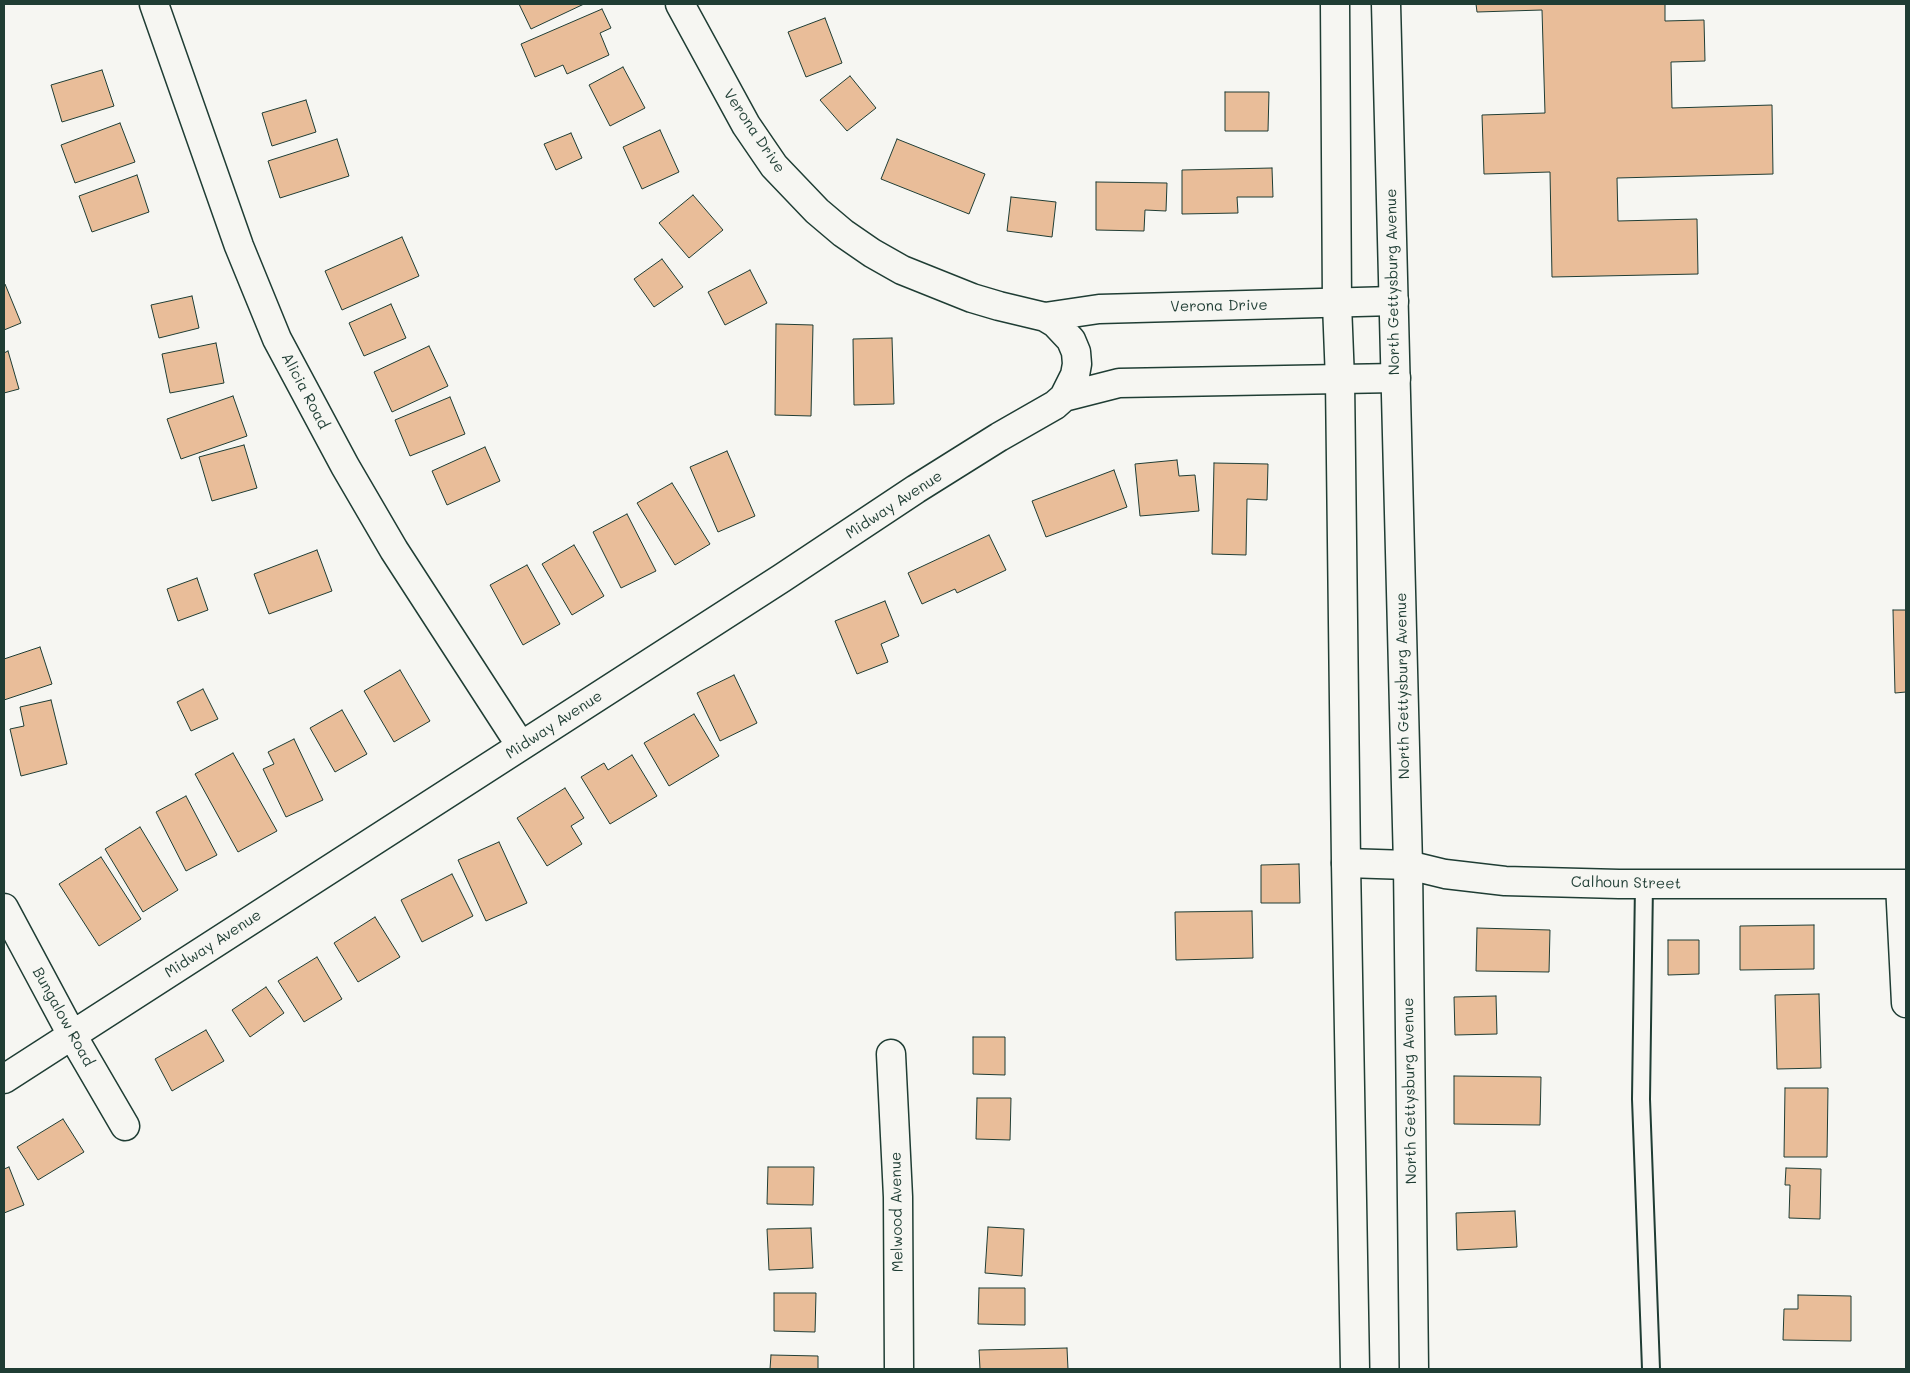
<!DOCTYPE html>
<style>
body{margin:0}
#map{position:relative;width:1910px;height:1373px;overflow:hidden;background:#f6f6f2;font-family:Mali,sans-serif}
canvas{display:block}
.frame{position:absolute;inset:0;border:5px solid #1f3d34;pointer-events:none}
</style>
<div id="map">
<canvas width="1910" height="1373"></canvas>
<div class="frame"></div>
</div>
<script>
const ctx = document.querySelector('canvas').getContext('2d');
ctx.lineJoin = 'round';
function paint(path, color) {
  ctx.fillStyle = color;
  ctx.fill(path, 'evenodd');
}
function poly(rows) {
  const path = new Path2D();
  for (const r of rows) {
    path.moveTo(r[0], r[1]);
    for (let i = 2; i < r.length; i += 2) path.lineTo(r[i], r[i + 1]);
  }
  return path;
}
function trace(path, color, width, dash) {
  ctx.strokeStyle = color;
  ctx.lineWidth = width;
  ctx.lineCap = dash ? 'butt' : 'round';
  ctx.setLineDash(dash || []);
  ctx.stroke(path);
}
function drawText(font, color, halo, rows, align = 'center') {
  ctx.font = font + ' Mali,sans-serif';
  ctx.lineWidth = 4;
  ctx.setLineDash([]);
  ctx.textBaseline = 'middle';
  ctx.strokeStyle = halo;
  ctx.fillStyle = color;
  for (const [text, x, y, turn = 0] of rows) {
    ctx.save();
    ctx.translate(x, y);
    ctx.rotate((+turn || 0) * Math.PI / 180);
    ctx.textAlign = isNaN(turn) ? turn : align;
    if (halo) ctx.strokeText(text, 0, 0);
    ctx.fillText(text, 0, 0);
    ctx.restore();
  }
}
const building = poly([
 [519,4,584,4,531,29,519,4],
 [1476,4,1665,4,1665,21,1704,20,1705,61,1671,62,1672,108,1772,105,1773,174,1617,178,1618,221,1697,219,1698,274,1552,277,1550,172,1484,174,1482,115,1545,113,1542,10,1477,12,1476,4],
 [602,9,611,28,600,33,609,55,567,74,563,65,535,77,521,44,602,9],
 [825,18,842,63,806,77,788,32,825,18],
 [623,67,645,108,610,126,589,85,623,67],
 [102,70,114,106,62,122,51,85,102,70],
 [850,76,876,108,847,131,820,100,850,76],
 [1225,92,1269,92,1268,131,1225,131,1225,92],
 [306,100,316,132,272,146,262,113,306,100],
 [120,123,135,162,75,183,61,145,120,123],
 [660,130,679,172,642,189,623,147,660,130],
 [571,133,582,158,556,170,544,144,571,133],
 [337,139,349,176,280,198,268,161,337,139],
 [897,139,985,174,969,214,881,179,897,139],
 [1272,168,1273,197,1237,197,1238,213,1182,214,1182,170,1272,168],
 [137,175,149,212,92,232,79,196,137,175],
 [1096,182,1167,183,1166,211,1145,210,1144,231,1096,230,1096,182],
 [693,195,723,230,689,258,659,223,693,195],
 [1011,197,1056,202,1052,237,1007,231,1011,197],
 [402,237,419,276,342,310,325,271,402,237],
 [662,259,683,287,654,307,634,279,662,259],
 [750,270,767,303,725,325,708,292,750,270],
 [4,284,5,284,21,323,4,330,4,284],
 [192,296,199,328,159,338,151,305,192,296],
 [391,304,406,338,364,356,349,323,391,304],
 [776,324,813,325,811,416,775,415,776,324],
 [892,338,894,404,854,405,853,339,892,338],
 [216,343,224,383,170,393,162,354,216,343],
 [429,346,448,386,392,412,374,372,429,346],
 [8,351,19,389,4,393,4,353,8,351],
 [233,396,247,436,181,459,167,419,233,396],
 [450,397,465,434,410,456,395,420,450,397],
 [244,445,257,488,212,501,199,457,244,445],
 [485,447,500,481,447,505,432,471,485,447],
 [727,451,755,516,718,532,690,467,727,451],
 [1177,460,1179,476,1195,475,1199,511,1140,516,1135,464,1177,460],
 [1214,463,1268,464,1267,500,1247,499,1246,555,1212,554,1214,463],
 [1114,470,1127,507,1046,537,1032,501,1114,470],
 [672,483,710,544,675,565,637,503,672,483],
 [627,514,656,571,621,588,593,532,627,514],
 [989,535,1006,570,957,593,955,589,922,604,908,573,989,535],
 [574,545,604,596,572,615,542,564,574,545],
 [317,550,332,591,269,614,254,574,317,550],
 [527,565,560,624,523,645,490,585,527,565],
 [197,578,208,610,178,621,167,589,197,578],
 [885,601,899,636,881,644,888,662,857,674,835,621,885,601],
 [1893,610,1906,610,1906,692,1895,693,1893,610],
 [40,647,52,684,4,700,4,659,40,647],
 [400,670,430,721,394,742,364,691,400,670],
 [734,675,757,723,720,741,697,693,734,675],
 [203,689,218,719,191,731,177,702,203,689],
 [51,700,67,764,21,776,10,729,24,726,20,707,51,700],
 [342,710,367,754,335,772,310,728,342,710],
 [694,714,719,756,669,786,644,743,694,714],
 [294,739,323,800,286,817,263,769,274,764,268,752,294,739],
 [233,753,277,831,238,852,195,774,233,753],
 [632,755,657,796,610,824,581,777,604,763,608,770,632,755],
 [565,788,584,818,571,826,582,844,547,866,517,818,565,788],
 [186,796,217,855,186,871,156,812,186,796],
 [140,827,178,890,143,912,105,849,140,827],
 [499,842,527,903,486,921,458,860,499,842],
 [101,857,141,919,99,946,59,884,101,857],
 [1299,864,1300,903,1261,903,1261,865,1299,864],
 [452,874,473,916,422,942,401,900,452,874],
 [1252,911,1253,958,1176,960,1175,912,1252,911],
 [375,917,400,957,358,982,334,943,375,917],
 [1814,925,1814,969,1740,970,1740,926,1814,925],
 [1477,928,1550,930,1549,972,1476,971,1477,928],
 [1668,940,1699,940,1699,974,1668,975,1668,940],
 [317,957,342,999,304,1022,278,981,317,957],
 [266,987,284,1013,250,1037,232,1010,266,987],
 [1819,994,1821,1068,1777,1069,1775,995,1819,994],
 [1496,996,1497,1034,1455,1035,1454,997,1496,996],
 [206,1030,224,1061,172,1091,155,1059,206,1030],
 [973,1037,1005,1037,1005,1075,973,1074,973,1037],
 [1454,1076,1541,1077,1540,1125,1454,1124,1454,1076],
 [1785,1088,1828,1088,1827,1157,1784,1157,1785,1088],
 [977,1098,1011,1098,1010,1140,976,1139,977,1098],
 [63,1119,84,1152,38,1180,17,1147,63,1119],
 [9,1167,24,1205,4,1213,4,1169,9,1167],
 [768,1167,814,1167,813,1205,767,1204,768,1167],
 [1786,1168,1821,1169,1820,1219,1789,1218,1790,1185,1785,1185,1786,1168],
 [1515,1211,1517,1247,1457,1250,1456,1213,1515,1211],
 [988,1227,1024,1229,1022,1276,985,1273,988,1227],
 [811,1228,813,1268,769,1270,767,1229,811,1228],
 [979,1288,1025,1288,1025,1325,978,1324,979,1288],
 [774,1293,816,1293,815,1332,774,1331,774,1293],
 [1798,1295,1851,1296,1851,1341,1783,1340,1784,1309,1798,1309,1798,1295],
 [1067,1348,1068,1369,980,1369,979,1350,1067,1348],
 [771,1355,818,1356,818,1369,770,1369,771,1355]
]);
const lane = poly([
 [1644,884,1641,1099,1651,1369]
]);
const street = poly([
 [154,4,239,246,277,339,345,466,394,550,521,746],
 [1045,317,1099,309,1394,301],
 [1064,397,1119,383,1396,378],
 [1346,863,1408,865,1445,874,1505,881,1619,884,1906,884],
 [1900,884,1906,1003],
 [4,908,72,1035,125,1126],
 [891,1054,898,1197,899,1369],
 [4,1079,782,578,916,489,999,437,1055,405,1064,397,1075,375,1077,364,1076,352,1071,340,1055,323,1045,317,999,306,972,298,902,270,872,253,843,233,817,211,774,166,746,125,680,4]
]);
const secondary = poly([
 [1335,4,1337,304,1340,380,1346,863,1355,1369],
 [1386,4,1408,865,1414,1369]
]);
const streetNames = [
 ["Verona Drive",754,131,56],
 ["North Gettysburg Avenue",1393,282,-91],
 ["Verona Drive",1219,306,-1],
 ["Alicia Road",305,391,62],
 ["Midway Avenue",894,505,-33],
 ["North Gettysburg Avenue",1403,686,-91],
 ["Midway Avenue",554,725,-33],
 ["Calhoun Street",1626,883,1],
 ["Midway Avenue",213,944,-33],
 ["Bungalow Road",63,1017,61],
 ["North Gettysburg Avenue",1410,1091,-91],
 ["Melwood Avenue",897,1212,-91]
];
paint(building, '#e9bd99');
trace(building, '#1f3d34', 1);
trace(lane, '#1f3d34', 20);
trace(street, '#1f3d34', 31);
trace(secondary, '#1f3d34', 31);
trace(lane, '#f6f6f2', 16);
trace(street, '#f6f6f2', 28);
trace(secondary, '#f6f6f2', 28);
drawText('15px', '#1f3d34', '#f6f6f2', streetNames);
</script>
